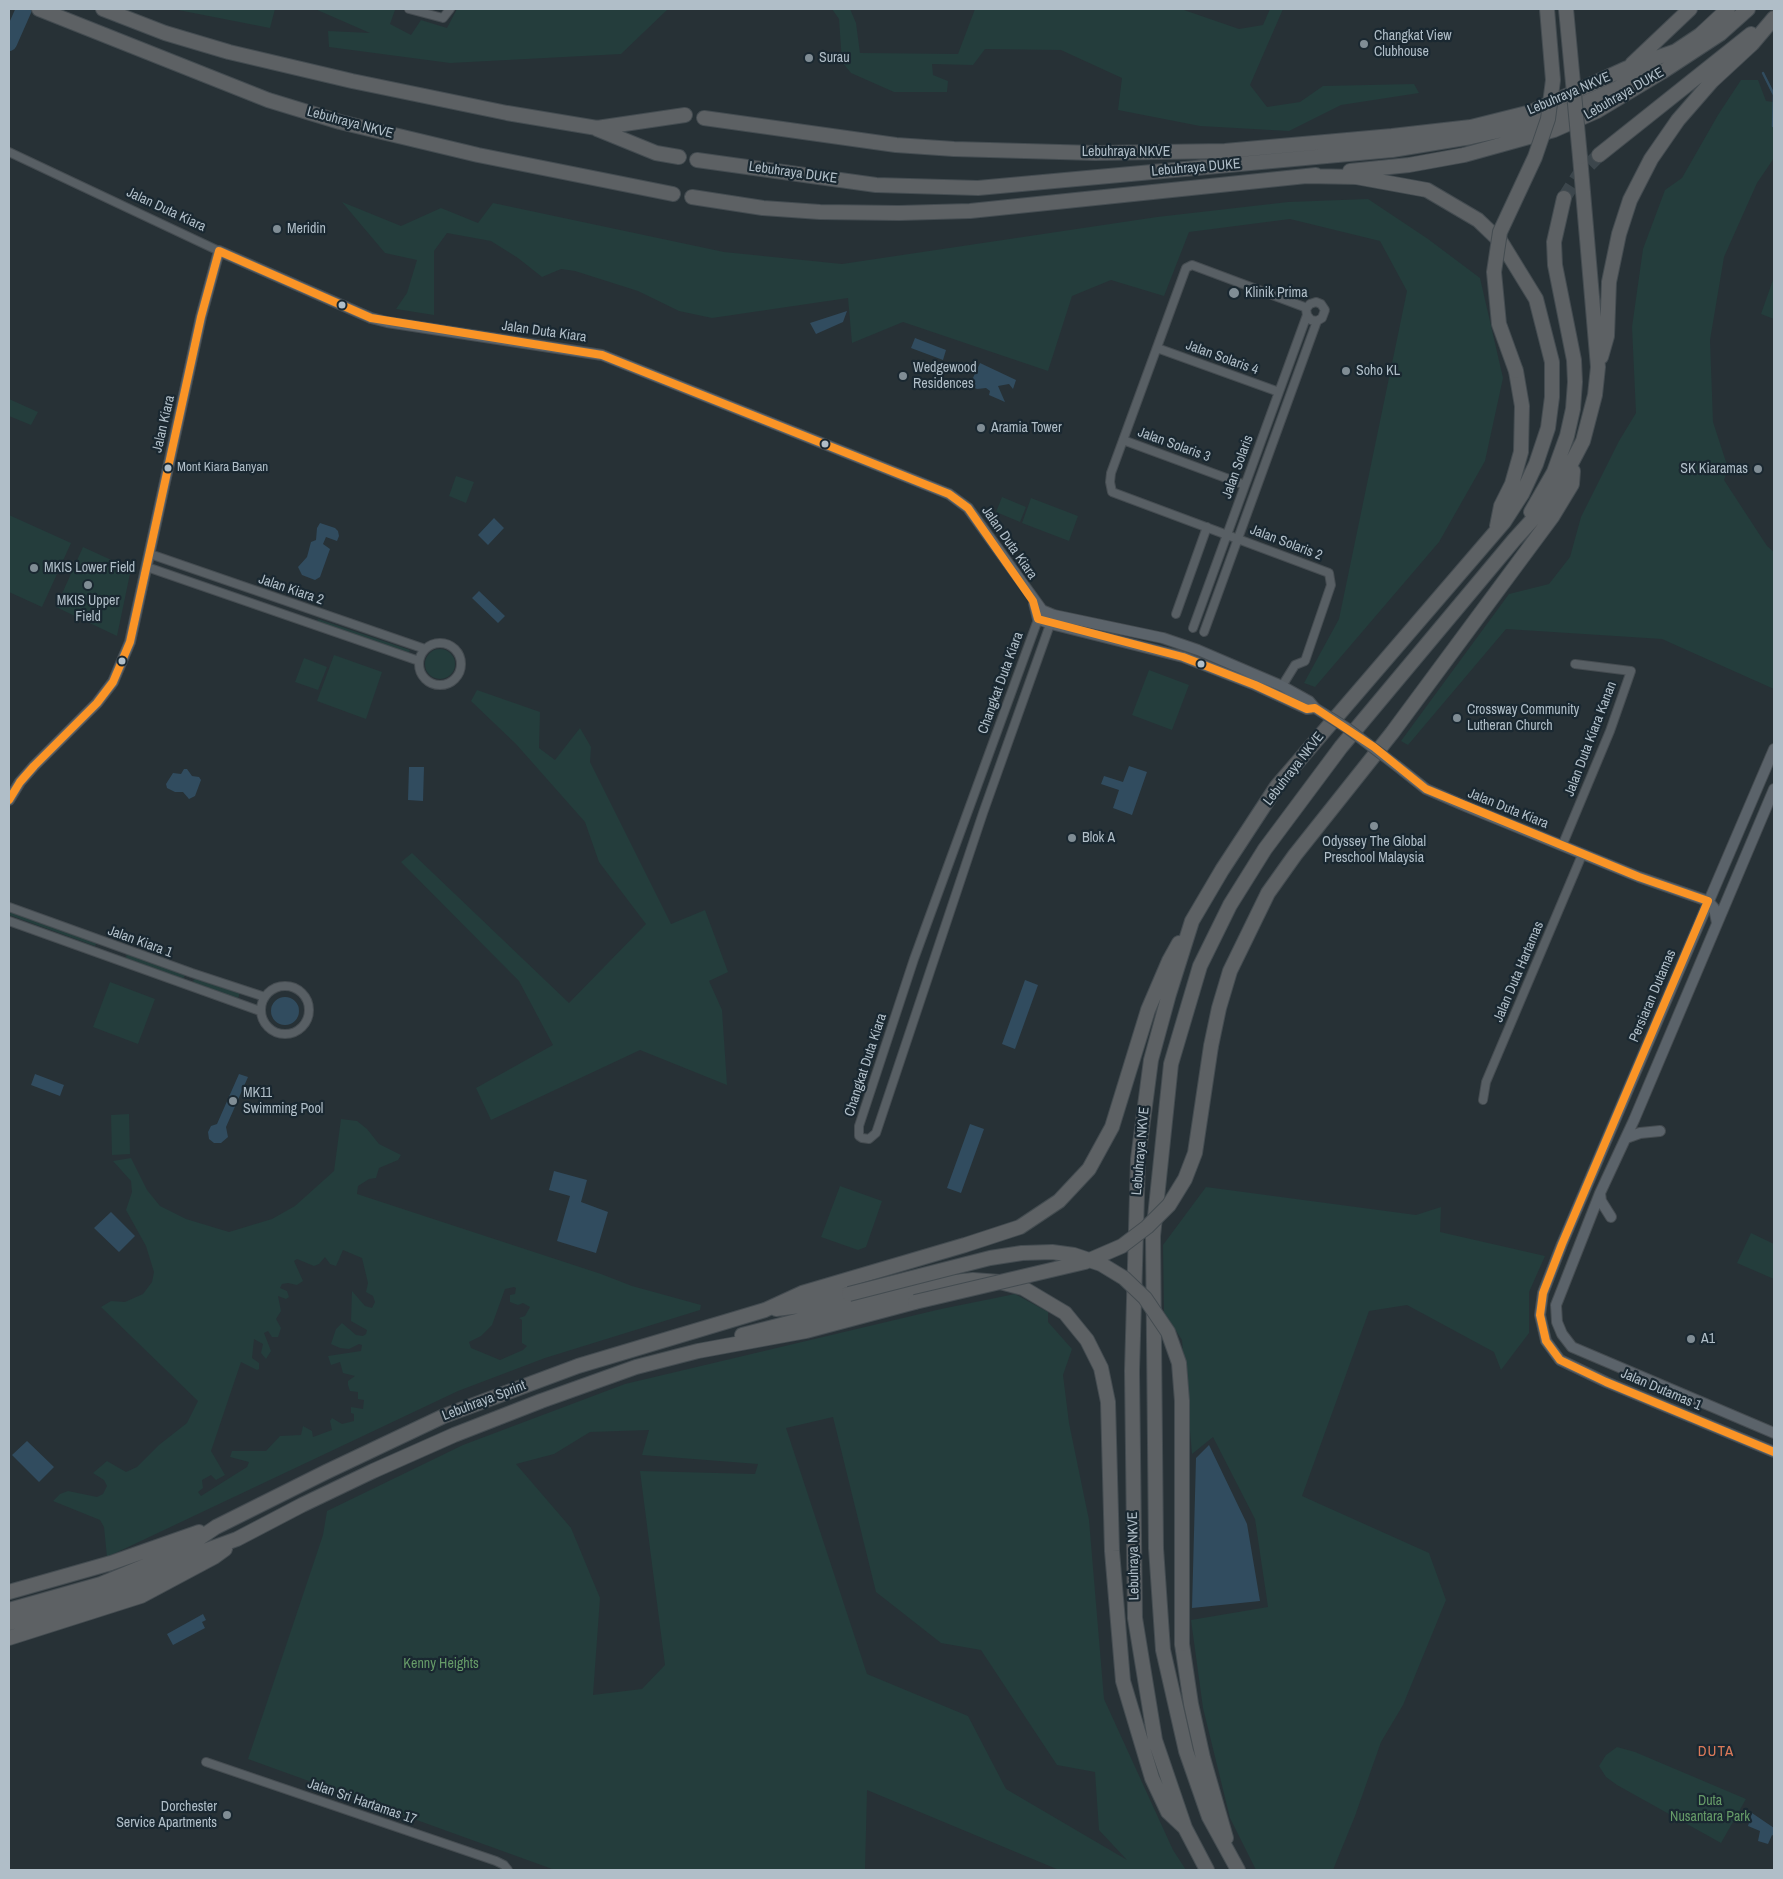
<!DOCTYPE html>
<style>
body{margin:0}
#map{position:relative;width:1783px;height:1879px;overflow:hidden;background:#273136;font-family:"Archivo Narrow",sans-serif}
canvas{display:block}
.frame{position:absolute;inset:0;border:10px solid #b0bec8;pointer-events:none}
</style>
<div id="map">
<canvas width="1783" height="1879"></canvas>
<div class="frame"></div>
</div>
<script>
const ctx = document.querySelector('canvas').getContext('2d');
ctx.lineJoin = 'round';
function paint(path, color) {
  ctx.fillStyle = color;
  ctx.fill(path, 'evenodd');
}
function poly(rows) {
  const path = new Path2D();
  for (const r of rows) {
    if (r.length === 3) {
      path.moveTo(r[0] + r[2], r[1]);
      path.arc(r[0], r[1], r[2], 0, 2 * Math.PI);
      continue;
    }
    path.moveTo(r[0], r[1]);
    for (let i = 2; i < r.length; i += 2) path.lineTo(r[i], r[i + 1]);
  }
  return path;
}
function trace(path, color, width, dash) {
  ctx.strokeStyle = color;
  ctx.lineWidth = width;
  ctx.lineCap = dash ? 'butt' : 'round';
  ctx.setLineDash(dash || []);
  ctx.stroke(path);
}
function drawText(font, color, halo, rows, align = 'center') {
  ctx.font = font + ' "Archivo Narrow",sans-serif';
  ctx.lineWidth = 4.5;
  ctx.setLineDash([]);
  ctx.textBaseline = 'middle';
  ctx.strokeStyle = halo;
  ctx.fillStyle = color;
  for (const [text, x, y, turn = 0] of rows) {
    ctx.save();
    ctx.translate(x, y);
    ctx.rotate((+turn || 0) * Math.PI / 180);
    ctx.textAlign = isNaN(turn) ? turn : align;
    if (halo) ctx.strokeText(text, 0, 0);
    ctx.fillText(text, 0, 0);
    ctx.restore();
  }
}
const green = poly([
 [173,9,275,9,270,28],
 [315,9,391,9,395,10,390,24,411,35,421,20,447,28,457,9,668,9,621,54,450,63,329,47,328,31,370,33],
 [832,9,850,9,856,23,860,53,958,54,975,9,1181,9,1239,29,1263,25,1270,9,1283,9,1250,85,1267,107,1300,102,1323,86,1414,84,1419,93,1341,105,1289,131,1200,126,1118,110,1122,78,1061,50,985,49,973,65,932,64,933,75,948,81,947,92,894,92,851,73,842,62,839,19],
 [1741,80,1758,80,1766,101,1774,102,1774,158,1757,183,1724,257,1710,340,1713,422,1728,468,1724,480,1767,546,1774,552,1774,689,1662,639,1506,629,1408,745,1401,741,1509,594,1549,584,1570,557,1581,517,1619,441,1636,413,1632,327,1643,249,1665,190,1682,178,1718,115],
 [1368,199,1428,239,1480,278,1503,378,1485,461,1439,542,1315,687,1304,683,1339,619,1407,291,1380,241,1290,219,1189,232,1164,296,1111,280,1072,296,1048,371,903,322,852,343,848,298,712,318,679,311,638,291,575,271,561,269,542,277,518,258,491,241,447,233,434,251,434,315,396,309,407,293,417,260,385,253,342,202,401,226,441,208,478,223,493,203,724,252,842,264,1157,217,1288,202],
 [1774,277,1774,319,1761,314],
 [9,399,38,412,31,425,9,416],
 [456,476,474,482,466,503,449,496],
 [1002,497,1026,507,1020,522,996,512],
 [1031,498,1078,516,1069,541,1022,523],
 [9,515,71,543,42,607,9,592],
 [83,547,131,569,117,636,56,607],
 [318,619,410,650,408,654,317,622],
 [440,664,15],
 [334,655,382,672,366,719,317,701],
 [304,658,327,667,318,690,295,682],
 [1149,670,1189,685,1172,730,1132,715],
 [477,690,540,712,539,748,555,760,580,728,591,747,590,762,671,924,705,910,728,972,709,981,722,1010,727,1085,640,1050,491,1120,476,1088,553,1045,519,981,401,862,412,853,569,1003,646,924,599,862,585,822,516,744,471,701],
 [9,910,97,941,95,946,9,915],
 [127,952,186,973,183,979,126,958],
 [195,976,240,992,238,999,193,982],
 [110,982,155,999,138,1044,93,1027],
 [129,1114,130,1154,112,1155,111,1115],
 [341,1119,357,1121,367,1129,379,1144,401,1155,398,1160,379,1168,376,1178,369,1179,358,1186,357,1194,601,1274,632,1286,701,1305,700,1310,545,1358,458,1391,107,1557,104,1527,100,1520,53,1501,60,1494,68,1491,97,1497,103,1494,107,1486,104,1480,93,1473,107,1461,126,1472,137,1467,159,1445,187,1423,198,1401,101,1307,111,1301,125,1302,143,1294,152,1282,154,1272,146,1246,126,1210,132,1192,131,1181,113,1161,131,1158,147,1190,160,1206,186,1219,229,1232,272,1219,295,1206,334,1171],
 [343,1250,362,1258,368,1283,366,1292,373,1296,375,1302,372,1308,365,1306,352,1291,351,1321,367,1330,366,1334,363,1336,356,1335,342,1323,336,1329,331,1344,340,1348,349,1349,359,1344,362,1345,361,1351,328,1356,331,1365,340,1362,343,1373,355,1376,348,1381,348,1385,350,1391,358,1392,358,1399,364,1400,363,1409,351,1407,351,1413,354,1414,354,1421,342,1424,332,1418,330,1421,332,1430,313,1437,312,1431,303,1426,301,1435,280,1436,266,1451,232,1451,230,1457,249,1462,247,1467,201,1496,198,1492,203,1488,202,1480,211,1475,216,1480,225,1475,211,1451,241,1362,257,1370,259,1369,259,1363,252,1358,254,1339,263,1344,261,1353,266,1359,271,1351,264,1333,268,1331,272,1337,278,1337,281,1328,276,1319,281,1311,278,1296,286,1299,289,1297,287,1291,280,1288,282,1284,288,1283,297,1285,303,1281,294,1261,297,1259,314,1266,319,1264,325,1257,330,1264,336,1266],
 [514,1287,516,1288,515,1294,510,1295,510,1302,518,1305,523,1303,530,1307,525,1316,519,1318,522,1320,522,1343,527,1346,523,1350,500,1360,471,1348,469,1342,481,1336,492,1325,505,1289],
 [840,1186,882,1201,866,1247,858,1250,821,1237],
 [1206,1187,1416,1215,1441,1207,1440,1232,1545,1256,1529,1292,1529,1333,1501,1370,1494,1352,1407,1305,1369,1311,1302,1496,1429,1553,1446,1600,1403,1705,1381,1742,1355,1816,1333,1870,1256,1870,1230,1818,1203,1708,1191,1620,1268,1607,1255,1519,1213,1437,1192,1454,1182,1340,1164,1312,1163,1245],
 [1751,1233,1774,1244,1774,1279,1737,1263],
 [1015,1294,1048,1312,1048,1322,1072,1349,1063,1375,1069,1423,1089,1520,1104,1699,1173,1850,1186,1870,1059,1870,867,1790,865,1870,555,1870,248,1759,323,1535,327,1511,463,1445,625,1384,941,1309],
 [833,1417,876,1592,941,1643,981,1650,1057,1765,1095,1772,1099,1830,1127,1860,1006,1789,968,1716,867,1674,786,1428],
 [649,1430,642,1455,758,1464,755,1474,640,1471,665,1665,642,1689,593,1695,600,1598,571,1528,516,1464,554,1454,590,1432],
 [1617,1747,1635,1752,1746,1799,1721,1843,1617,1785,1606,1777,1599,1766,1606,1755]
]);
const water = poly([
 [847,311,843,322,816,334,810,323],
 [915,338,946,350,943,360,911,348],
 [980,363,1016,380,1013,389,1009,384,998,386,1005,402,989,395,990,391,986,388,977,389,973,387,972,380],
 [494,518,504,528,488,545,478,535],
 [320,523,335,528,338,531,339,536,337,541,326,537,323,544,330,549,320,577,315,580,302,575,298,567,307,557,311,542,316,540,317,528],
 [479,591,505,616,498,623,472,598],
 [1129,766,1147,772,1132,815,1113,808,1119,790,1101,784,1104,776,1123,782],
 [409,767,424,767,423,801,408,800],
 [184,769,187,769,192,776,199,777,201,780,195,796,189,799,183,792,175,792,167,788,166,784,173,773,181,774],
 [1025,980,1038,985,1015,1049,1002,1044],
 [285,1011,14],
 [35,1074,64,1085,60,1096,31,1085],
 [239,1074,248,1077,226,1127,228,1137,221,1143,214,1143,209,1139,208,1132,211,1126,217,1124],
 [970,1124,984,1129,961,1193,947,1188],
 [554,1171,587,1180,581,1202,608,1212,596,1253,557,1241,570,1196,549,1190],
 [111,1212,135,1236,119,1252,94,1228],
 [27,1441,54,1467,39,1482,12,1455],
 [1209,1445,1247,1524,1260,1601,1192,1608,1196,1458],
 [203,1614,206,1620,202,1622,205,1628,173,1645,167,1634],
 [1752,1813,1774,1828,1774,1836,1772,1835,1768,1844,1758,1841,1760,1831,1748,1826]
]);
const stream = poly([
 [1763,73,1774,95,1773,126]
]);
const river = poly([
 [9,43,24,9]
]);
const highwayTunnel = poly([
 [1564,198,1578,176,1599,155]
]);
const street = poly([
 [409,9,443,18,450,9],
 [9,152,219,251],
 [1157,348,1279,392],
 [1123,440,1245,485],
 [150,554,425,649],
 [147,567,419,661],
 [1040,614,914,959,859,1126,859,1136,862,1138,869,1139,876,1133,983,813,1052,619],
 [1176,614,1207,527],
 [1193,628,1307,315,1306,309,1310,304,1316,302,1321,304,1325,310,1322,318,1317,321,1311,320,1307,315],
 [1204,632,1317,321],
 [440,664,21],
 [1282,686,1295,665,1305,661,1331,585,1329,573,1112,492,1110,482,1111,473,1186,268,1192,265,1307,308],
 [1562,846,1610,731,1631,671,1575,664],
 [9,907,192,973,265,997],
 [9,921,260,1011],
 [285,1010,24],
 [1483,1100,1486,1082,1582,855],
 [206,1762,496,1861,504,1865,508,1870]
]);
const secondary = poly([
 [1034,603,1038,619,1051,624,1183,657,1255,685,1307,709,1315,708],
 [1774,749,1562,1244,1543,1293,1540,1315,1546,1341,1560,1360,1606,1382,1774,1452],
 [1397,766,1426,789,1465,806,1639,877,1708,901,1714,908,1717,923],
 [1774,789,1634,1120,1600,1193,1556,1305,1557,1322,1562,1334,1572,1347,1774,1433],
 [9,800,20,782,34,766,97,703,113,682,130,642,201,317,219,251,371,318,387,322,602,355,949,494,968,508,1042,610,1054,615,1163,638,1198,650,1282,686,1309,701,1315,708],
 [1626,1138,1640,1133,1660,1131],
 [1600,1193,1601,1201,1611,1217]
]);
const highway = poly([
 [39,9,268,100,340,122,478,155,673,194],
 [103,9,165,33,229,52,352,81,507,113,597,128,685,115],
 [1632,64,1690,9],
 [704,118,896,145,954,149,1095,153,1225,151,1392,136,1471,127,1531,112,1627,68,1676,51,1700,35,1728,9],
 [597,129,656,153,679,157],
 [1599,155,1751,34],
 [697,160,876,185,978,188,1392,150,1471,137,1525,125,1567,111,1618,88,1654,65],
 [1350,171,1409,165,1464,155,1554,130,1597,111,1662,72,1720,34,1748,9],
 [692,197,763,208,820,212,899,213,970,211,1316,175],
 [1601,357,1607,336,1609,282,1619,234,1630,200,1651,159,1678,120,1712,81,1752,44,1774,18],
 [1531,512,1554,472,1567,436,1573,409,1575,382,1574,360,1555,265,1554,242,1564,198],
 [1497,526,1501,506,1512,484,1521,452,1522,406,1516,371],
 [1211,1046,1219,1008,1230,971,1268,893,1295,855,1392,733,1552,517,1572,484,1573,471],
 [776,1309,800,1306,849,1294],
 [742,1335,944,1283,973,1280,1000,1282,1023,1288,1065,1313,1087,1340,1101,1368,1108,1402,1112,1551,1123,1681,1152,1778,1168,1812,1184,1827],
 [9,1592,111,1563,199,1532],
 [9,1610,101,1584,152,1563,194,1542,216,1527,326,1472,444,1416,578,1366,765,1310,802,1293,965,1245,1020,1227,1059,1201,1089,1169,1112,1127,1148,1010,1169,961,1179,943],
 [9,1623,68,1607,145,1581,204,1551,237,1539,302,1505,373,1471,454,1435,541,1401,636,1367,698,1351,806,1331,915,1302],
 [9,1638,141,1596,214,1557,225,1549],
 [1182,1644,1191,1704,1203,1758,1226,1838],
 [1207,1870,1185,1828,1155,1740,1135,1618,1132,1371,1138,1159,1151,1060,1169,994,1192,921,1222,870,1277,786,1504,522,1522,494,1536,464,1548,428,1552,397,1552,362,1536,299,1501,242,1478,220,1427,190,1356,177,1306,176],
 [1238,1870,1209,1817,1186,1751,1163,1650,1156,1548,1153,1236,1171,1064,1200,966,1230,905,1265,849,1341,747,1514,540,1544,507,1562,481,1583,441,1595,395,1598,367,1580,157]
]);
const secondaryBridge = poly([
 [1315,708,1347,728,1397,766]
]);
const highwayBridge = poly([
 [1566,9,1580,157],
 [1516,371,1499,324,1494,272,1500,232,1535,157,1548,119,1553,80,1547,9],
 [849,1294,990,1258,1022,1253,1052,1252,1074,1255,1101,1264,1124,1278,1145,1298,1168,1332,1179,1363,1182,1401,1182,1644],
 [915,1302,1085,1262,1122,1246,1147,1227,1169,1205,1185,1179,1195,1153,1211,1046]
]);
const bus1 = poly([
 [9,800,20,782,34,766,97,703,113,682,130,642,201,317,219,251,371,318,602,355,949,494,968,508,1033,601,1038,619,1183,657,1255,685,1307,709,1315,708,1374,747,1426,789,1639,877,1708,901,1562,1244,1543,1293,1540,1315,1546,1341,1560,1360,1606,1382,1774,1452]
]);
const markers = [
 [1364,44,5,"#808d95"],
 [809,58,5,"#808d95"],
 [277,229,5,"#808d95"],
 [1234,293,6,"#808d95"],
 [342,305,4.5,"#b0bec8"],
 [1346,371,5,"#808d95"],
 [903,376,5,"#808d95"],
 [981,428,5,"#808d95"],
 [825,444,4.5,"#b0bec8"],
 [168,468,4.5,"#b0bec8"],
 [1758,469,5,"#808d95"],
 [34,568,5,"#808d95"],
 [88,585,5,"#808d95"],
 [122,661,4.5,"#b0bec8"],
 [1201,664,4.5,"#b0bec8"],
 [1457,718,5,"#808d95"],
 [1374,826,5,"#808d95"],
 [1072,838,5,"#808d95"],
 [233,1101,5,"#808d95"],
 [1691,1339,5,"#808d95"],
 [227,1815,5,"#808d95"]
];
const busNames = [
 ["Mont Kiara Banyan",177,468]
];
const poiNames = [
 ["Changkat View",1374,36],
 ["Clubhouse",1374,52],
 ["Surau",819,58],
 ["Meridin",287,229],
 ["Klinik Prima",1245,293],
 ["Wedgewood",913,368],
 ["Residences",913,384],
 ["Soho KL",1356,371],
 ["Aramia Tower",991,428],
 ["SK Kiaramas",1748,469,"right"],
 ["MKIS Lower Field",44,568],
 ["MKIS Upper",88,601,"center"],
 ["Field",88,617,"center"],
 ["Crossway Community",1467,710],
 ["Lutheran Church",1467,726],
 ["Blok A",1082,838],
 ["Odyssey The Global",1374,842,"center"],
 ["Preschool Malaysia",1374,858,"center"],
 ["MK11",243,1093],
 ["Swimming Pool",243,1109],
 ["A1",1701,1339],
 ["Dorchester",217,1807,"right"],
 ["Service Apartments",217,1823,"right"]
];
const streetNames = [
 ["Lebuhraya NKVE",1569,94,-23],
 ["Lebuhraya DUKE",1624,94,-30],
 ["Lebuhraya NKVE",350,123,15],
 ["Lebuhraya NKVE",1126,152],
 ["Lebuhraya DUKE",1196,168,-5],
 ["Lebuhraya DUKE",793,173,8],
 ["Jalan Duta Kiara",166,210,25],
 ["Jalan Duta Kiara",544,332,8],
 ["Jalan Solaris 4",1222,358,20],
 ["Jalan Kiara",164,424,-77],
 ["Jalan Solaris 3",1174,445,20],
 ["Jalan Solaris",1238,467,-70],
 ["Jalan Duta Kiara",1009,543,55],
 ["Jalan Solaris 2",1286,543,21],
 ["Jalan Kiara 2",291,590,19],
 ["Changkat Duta Kiara",1001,683,-70],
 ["Jalan Duta Kiara Kanan",1591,739,-69],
 ["Lebuhraya NKVE",1294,769,-52],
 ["Jalan Duta Kiara",1508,809,22],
 ["Jalan Kiara 1",140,942,20],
 ["Jalan Duta Hartamas",1519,972,-67],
 ["Persiaran Dutamas",1653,996,-67],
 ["Changkat Duta Kiara",866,1065,-72],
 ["Lebuhraya NKVE",1141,1151,-85],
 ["Jalan Dutamas 1",1661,1390,23],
 ["Lebuhraya Sprint",484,1401,-21],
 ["Lebuhraya NKVE",1134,1556,-91],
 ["Jalan Sri Hartamas 17",362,1802,19]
];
const parkNames = [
 ["Kenny Heights",441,1664],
 ["Duta",1710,1801],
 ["Nusantara Park",1710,1817]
];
const neighbourhoodNames = [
 ["DUTA",1716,1752]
];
paint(green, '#243d3c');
paint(water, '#314c5f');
trace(stream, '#314c5f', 2.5);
trace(river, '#314c5f', 16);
trace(highwayTunnel, '#3c464c', 14, [14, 7]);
trace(street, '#454c51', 10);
trace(secondary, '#454c51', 12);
trace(highway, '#444c51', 16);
trace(street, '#585f64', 8);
trace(secondary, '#5b636a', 10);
trace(highway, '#5d6164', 14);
trace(secondaryBridge, '#454c51', 12, []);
trace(highwayBridge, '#444c51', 16, []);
trace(secondaryBridge, '#5b636a', 10);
trace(highwayBridge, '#5d6164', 14);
trace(bus1, '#fa9426', 8);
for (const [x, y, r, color] of markers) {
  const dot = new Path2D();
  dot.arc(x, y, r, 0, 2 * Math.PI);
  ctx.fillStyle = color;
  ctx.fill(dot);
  trace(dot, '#1a2831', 2);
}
drawText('13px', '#b0bec8', '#1a2831', busNames, 'left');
drawText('14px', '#b0bec8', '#1a2831', poiNames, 'left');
drawText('14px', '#b0bec8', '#1a2831', streetNames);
drawText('14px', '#669b68', '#1a2831', parkNames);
ctx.letterSpacing = '1px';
drawText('15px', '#da7959', '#1a2831', neighbourhoodNames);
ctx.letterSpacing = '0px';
</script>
